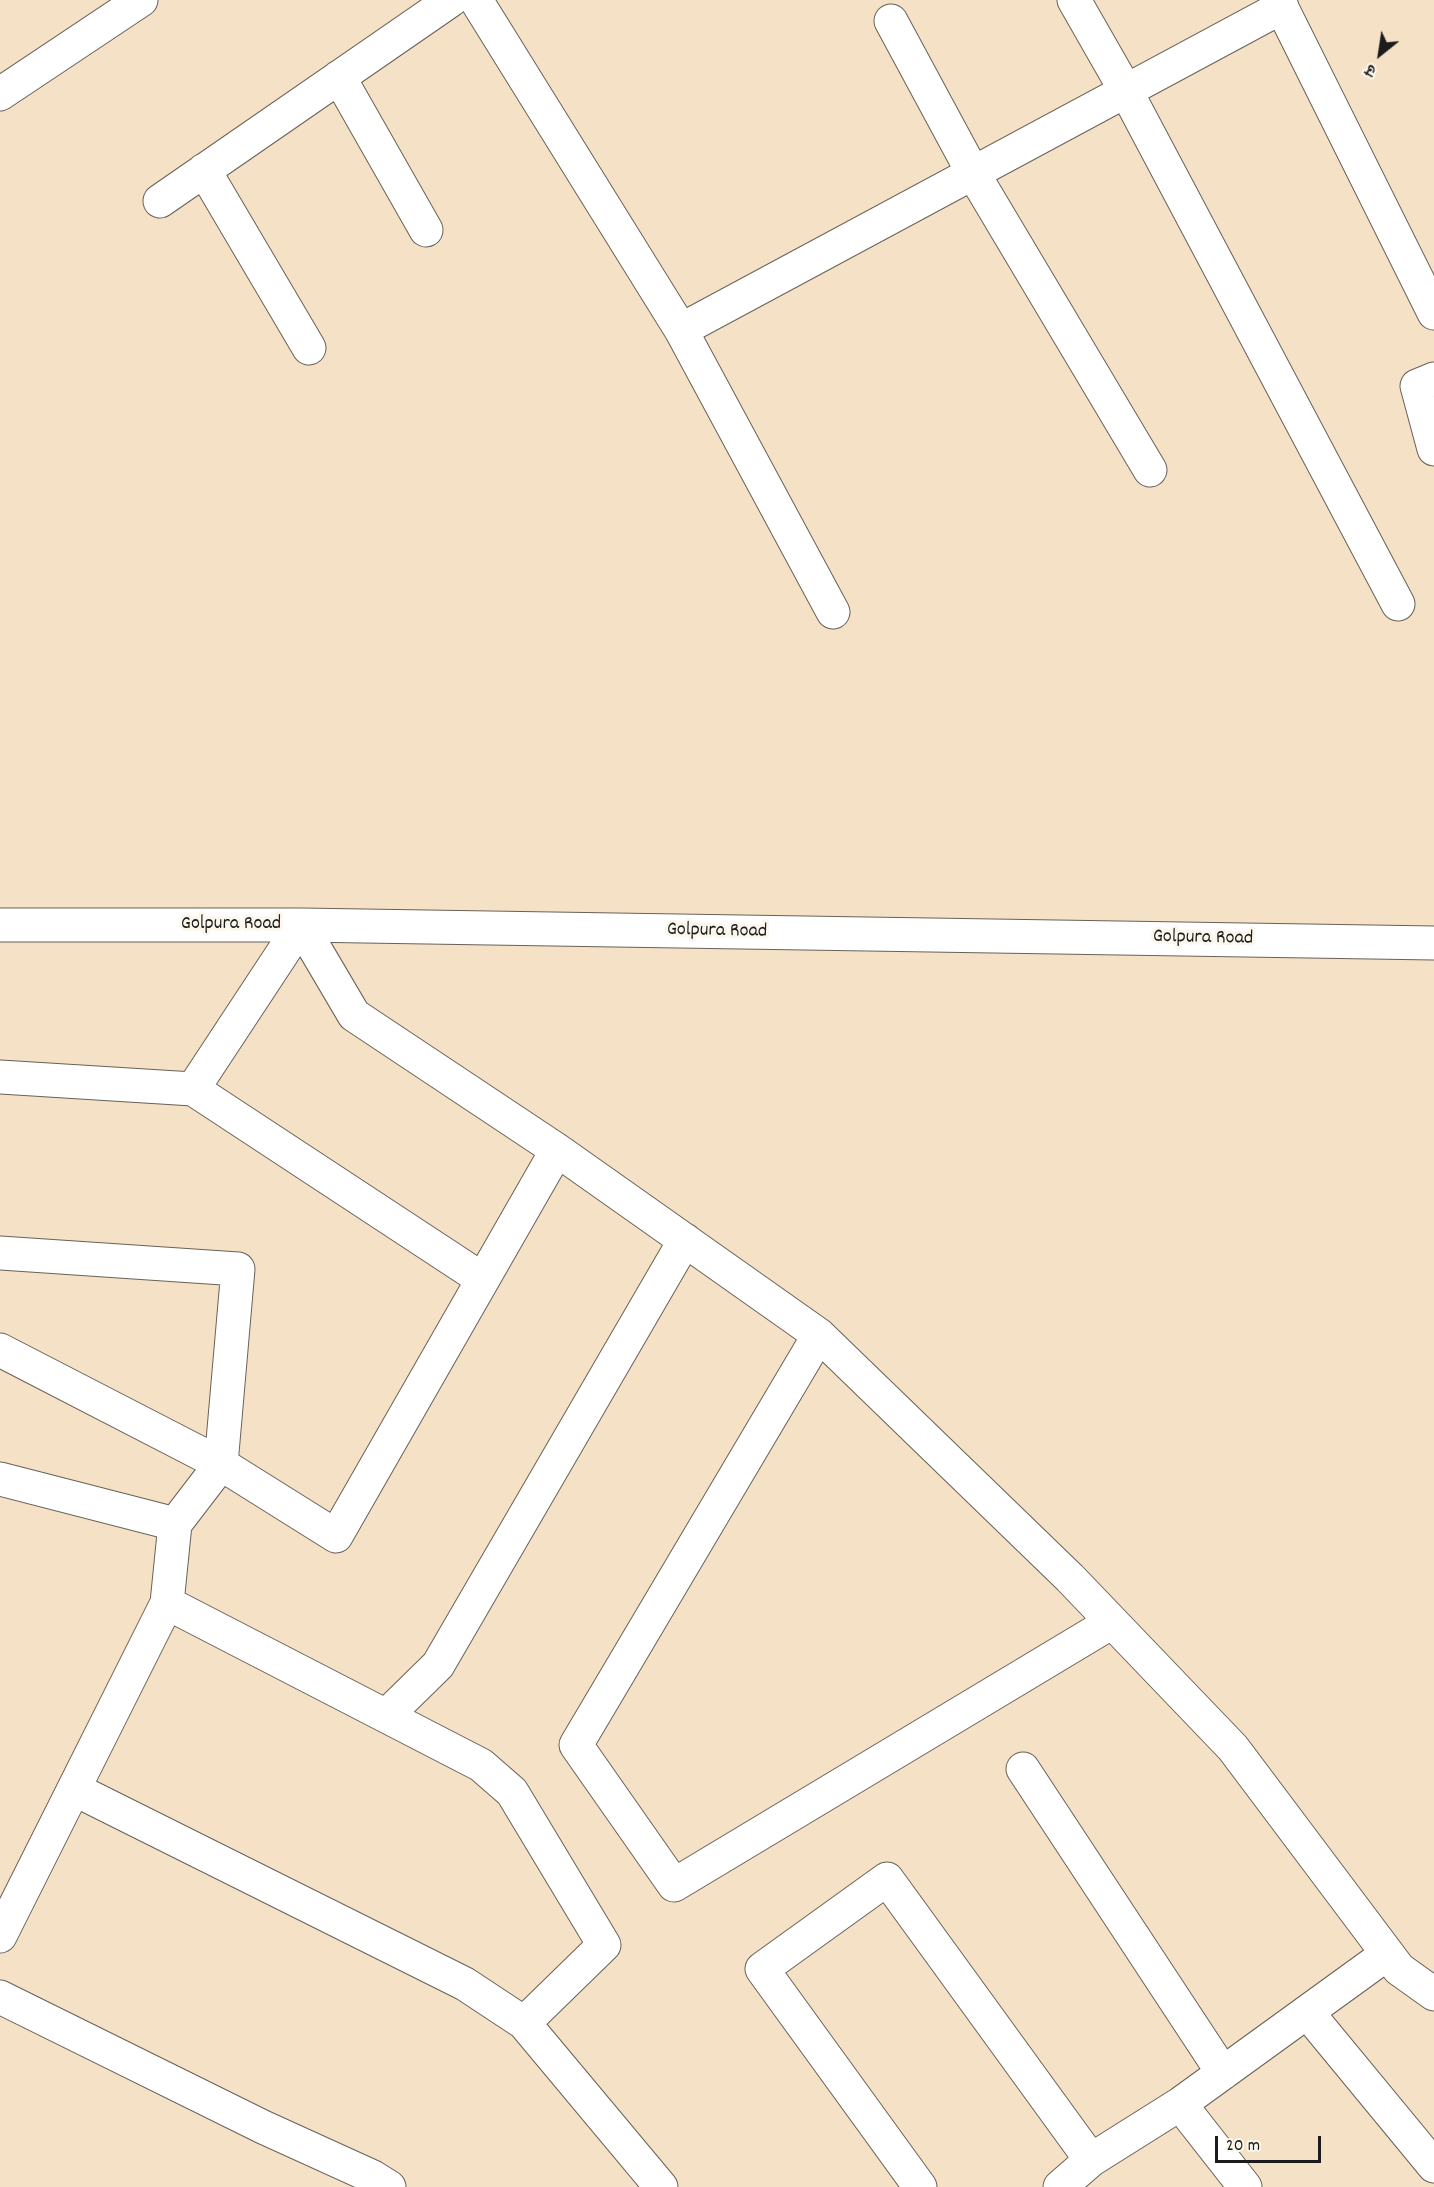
<!DOCTYPE html>
<meta charset="utf-8">
<style>
body{margin:0}
#map{position:relative;width:1434px;height:2187px;overflow:hidden;background:#f5e1c6;font-family:Dekko,"Playpen Sans Deva",sans-serif}
canvas{display:block}
.north{position:absolute;left:1350px;top:24px;width:60px;height:60px;-webkit-text-stroke:4px #fbf7ec;paint-order:stroke;rotate:210deg;font-size:16px;font-weight:700;line-height:24px;text-align:center;color:#1c1c1c}
.north::after{content:'';display:block;margin:auto;width:21px;height:27px;background:#1c1c1c;clip-path:polygon(50% 0,100% 100%,50% 72%,0 100%)}
.scale{position:absolute;left:1215px;top:2136px;width:106px;height:27px;box-sizing:border-box;border:3px solid #1c1c1c;border-top:0;padding-left:8px;font-size:18px;line-height:21px;white-space:nowrap;color:#1c1c1c;-webkit-text-stroke:4px #fbf7ec;paint-order:stroke}
</style>
<div id="map">
<canvas width="1434" height="2187"></canvas>
<div class="north">उ</div>
<div class="scale">20 m</div>
</div>
<script>
const ctx = document.querySelector('canvas').getContext('2d');
ctx.lineJoin = 'round';
function poly(rows) {
  const path = new Path2D();
  for (const r of rows) {
    path.moveTo(r[0], r[1]);
    for (let i = 2; i < r.length; i += 2) path.lineTo(r[i], r[i + 1]);
  }
  return path;
}
function trace(path, color, width, dash) {
  ctx.strokeStyle = color;
  ctx.lineWidth = width;
  ctx.lineCap = dash ? 'butt' : 'round';
  ctx.setLineDash(dash || []);
  ctx.stroke(path);
}
function drawText(font, color, halo, rows, align = 'center') {
  ctx.font = font + ' Dekko,sans-serif';
  ctx.lineWidth = 6;
  ctx.setLineDash([]);
  ctx.textBaseline = 'middle';
  ctx.strokeStyle = halo;
  ctx.fillStyle = color;
  for (const [text, x, y, turn = 0] of rows) {
    ctx.save();
    ctx.translate(x, y);
    ctx.rotate((+turn || 0) * Math.PI / 180);
    ctx.textAlign = isNaN(turn) ? turn : align;
    if (halo) ctx.strokeText(text, 0, 0);
    ctx.fillText(text, 0, 0);
    ctx.restore();
  }
}
const minor = poly([
 [476,0,681,330,833,612],
 [1074,0,1126,91,1398,604],
 [1278,0,1434,313],
 [891,21,973,173,1150,470],
 [339,77,426,230],
 [0,94,141,0],
 [204,170,309,348],
 [160,201,451,0],
 [681,330,1282,7],
 [1434,379,1417,386,1434,449],
 [0,925,301,925,1434,943],
 [0,1077,193,1089,482,1279],
 [193,1089,301,925,354,1015,557,1150,819,1335,1070,1578,1233,1748,1399,1969,1434,1994],
 [0,1253,238,1269,221,1464,175,1524,167,1603,0,1936],
 [819,1335,576,1745,674,1885,1112,1622],
 [0,1350,221,1464,336,1536,557,1150],
 [0,1479,175,1524],
 [167,1603,481,1765,512,1792,604,1945,524,2023],
 [386,1716,438,1665,685,1240],
 [1023,1769,1223,2073],
 [74,1789,465,1984,524,2023,661,2187],
 [0,1997,263,2127,373,2177,389,2187],
 [1307,2012,1434,2166],
 [1180,2104,1245,2187],
 [920,2187,762,1969,887,1879,1091,2160],
 [1060,2187,1091,2160,1180,2104,1387,1954]
]);
const streetNames = [
 ["Golpura Road",231,925],
 ["Golpura Road",717,932,1],
 ["Golpura Road",1203,939,1]
];
trace(minor, '#686158', 35);
trace(minor, '#fff', 33);
drawText('20px', '#1c1c1c', '#fbf7ec', streetNames);
</script>
